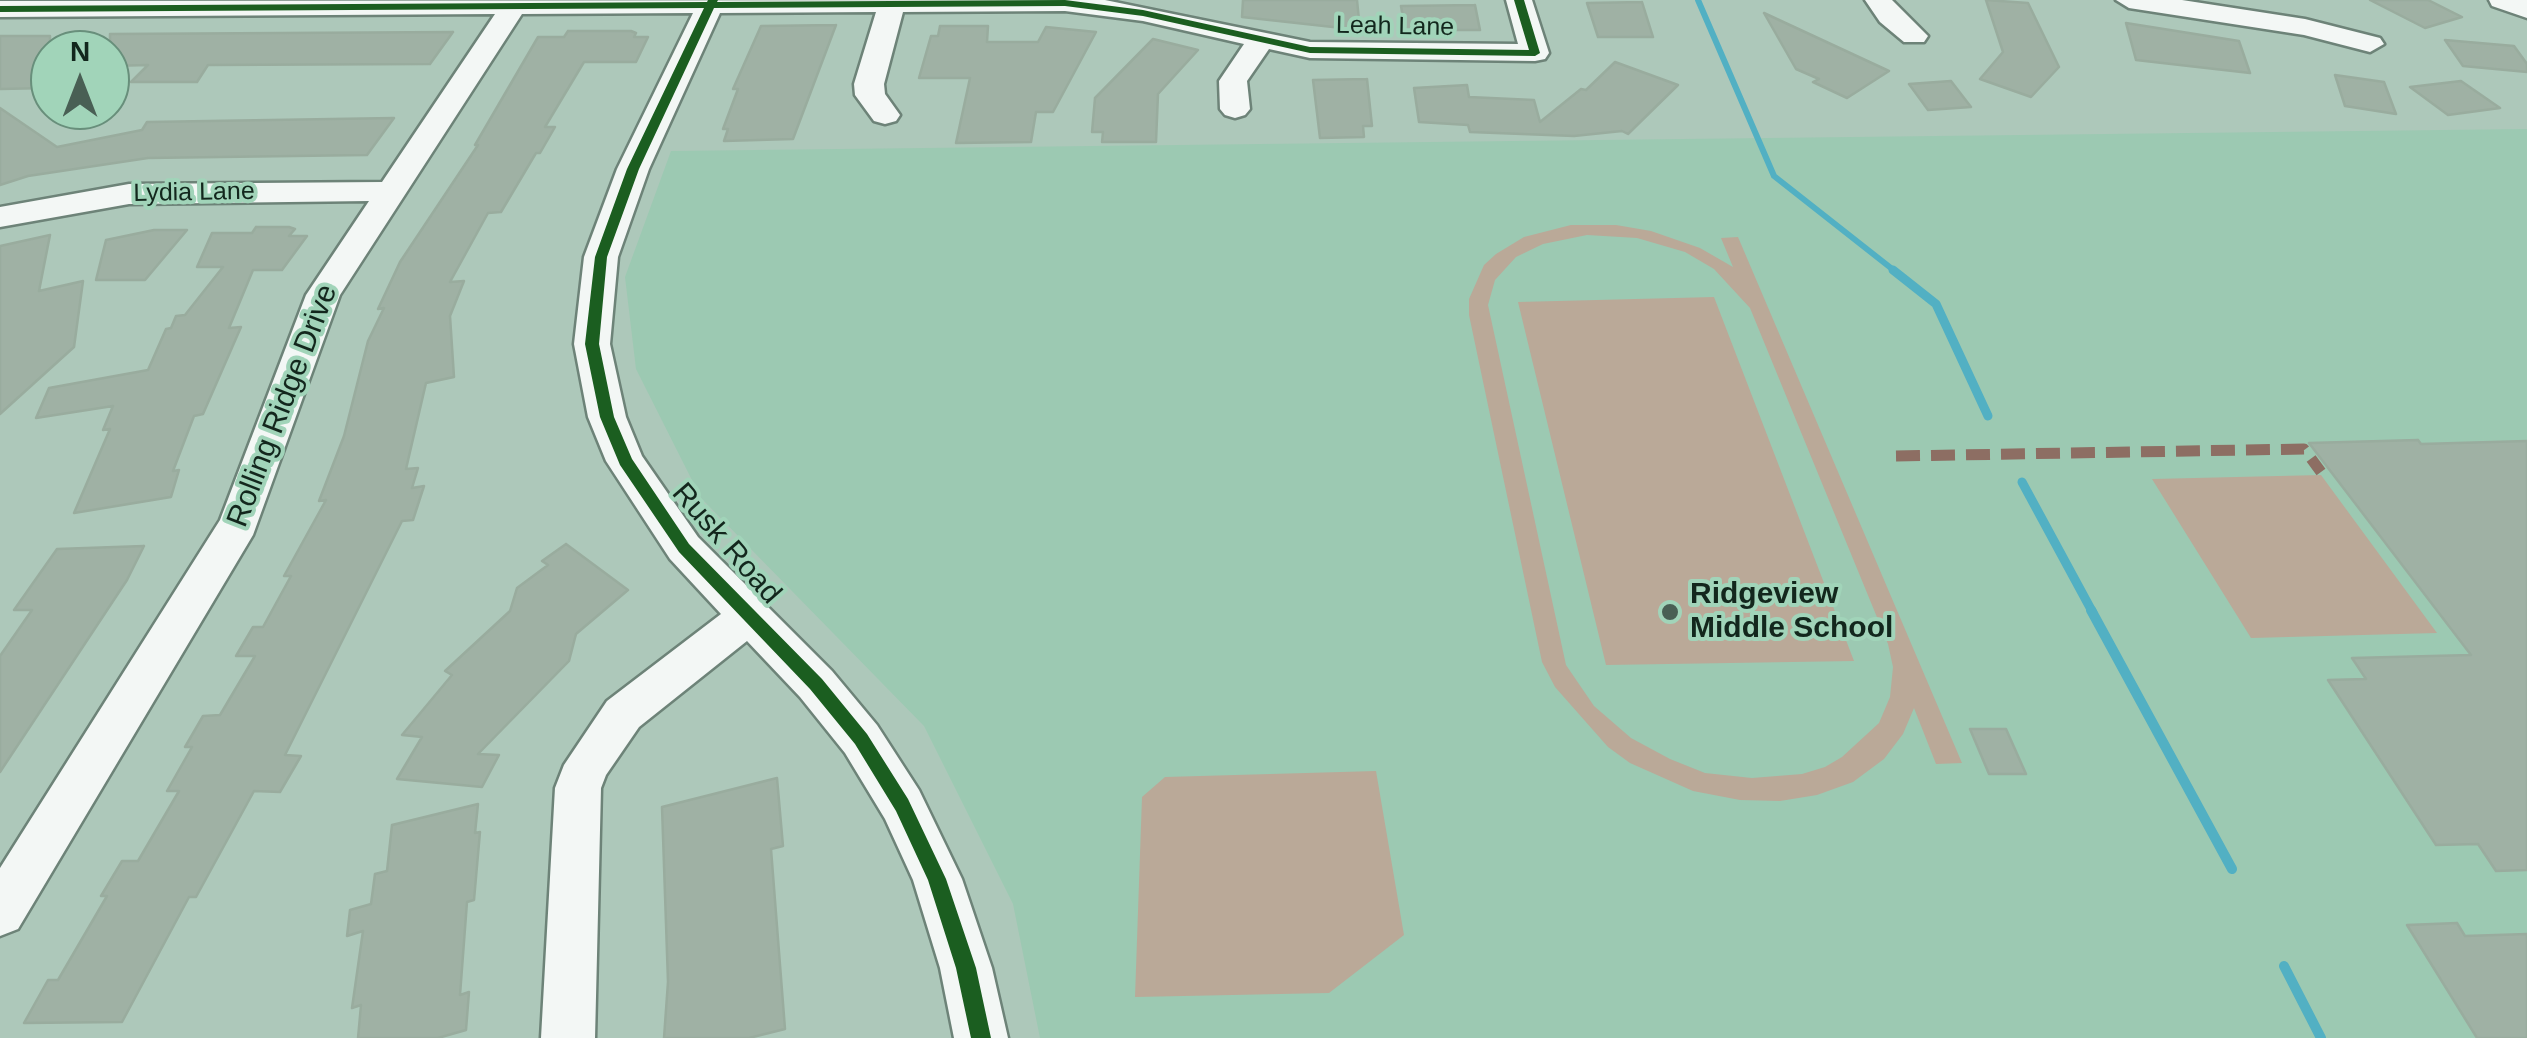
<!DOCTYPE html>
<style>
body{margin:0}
#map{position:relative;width:2527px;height:1038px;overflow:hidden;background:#adc8ba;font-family:Helvetica,sans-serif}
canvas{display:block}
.north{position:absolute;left:30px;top:30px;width:100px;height:100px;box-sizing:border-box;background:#a1d4b9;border:2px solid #688f7b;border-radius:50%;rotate:0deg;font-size:28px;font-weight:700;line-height:40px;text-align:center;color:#13271d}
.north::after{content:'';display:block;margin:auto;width:35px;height:45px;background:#495f54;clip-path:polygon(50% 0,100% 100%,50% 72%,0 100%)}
</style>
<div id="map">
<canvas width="2527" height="1038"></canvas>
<div class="north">N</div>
</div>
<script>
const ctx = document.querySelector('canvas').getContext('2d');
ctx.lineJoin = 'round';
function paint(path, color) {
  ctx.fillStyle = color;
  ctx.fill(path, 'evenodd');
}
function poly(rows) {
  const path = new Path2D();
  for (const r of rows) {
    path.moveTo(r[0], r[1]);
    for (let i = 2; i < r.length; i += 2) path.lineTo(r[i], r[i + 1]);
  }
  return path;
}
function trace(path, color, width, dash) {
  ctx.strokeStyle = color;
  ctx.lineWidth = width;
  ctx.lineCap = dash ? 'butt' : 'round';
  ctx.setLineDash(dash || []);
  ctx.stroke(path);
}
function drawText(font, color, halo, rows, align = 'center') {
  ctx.font = font + ' Helvetica,sans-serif';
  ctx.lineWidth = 8;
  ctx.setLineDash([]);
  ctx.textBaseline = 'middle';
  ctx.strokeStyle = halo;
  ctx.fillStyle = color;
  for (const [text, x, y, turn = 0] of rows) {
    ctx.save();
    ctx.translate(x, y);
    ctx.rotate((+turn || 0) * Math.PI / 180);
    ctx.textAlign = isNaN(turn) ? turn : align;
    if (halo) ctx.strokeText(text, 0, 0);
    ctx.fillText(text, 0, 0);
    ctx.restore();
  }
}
const built = poly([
 [2527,129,2527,1038,1040,1038,1013,904,924,726,701,498,636,369,625,277,671,151]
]);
const green = poly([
 [1571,225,1616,225,1651,231,1700,248,1733,267,1721,238,1738,237,1962,763,1936,764,1914,708,1903,734,1884,759,1853,782,1817,795,1780,801,1740,800,1693,791,1630,763,1608,747,1555,687,1542,662,1469,315,1469,299,1484,265,1496,254,1524,237],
 [1587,235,1637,238,1685,252,1714,269,1750,308,1888,644,1893,667,1890,697,1879,723,1842,757,1825,767,1802,774,1752,778,1705,773,1670,759,1631,738,1594,706,1566,665,1488,305,1495,280,1516,257,1543,244],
 [1714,297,1854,661,1606,665,1518,302],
 [2321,475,2437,633,2251,638,2152,479],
 [1376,771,1404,935,1329,993,1135,997,1142,797,1165,777]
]);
const streamFar2 = poly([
 [1698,0,1774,176,1896,272]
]);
const streamFar1 = poly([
 [1893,270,1936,304,1988,416],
 [2022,482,2093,613]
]);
const stream = poly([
 [2091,610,2232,869],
 [2284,966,2321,1038]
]);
const building = poly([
 [1243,0,1357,0,1360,30,1242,17,1243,0],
 [1986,0,2028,3,2059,67,2031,97,1980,79,2003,52,1986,0],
 [2370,0,2428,0,2462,17,2425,28,2370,0],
 [1642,2,1653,37,1598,37,1587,3,1642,2],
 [1475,5,1480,30,1405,30,1401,6,1475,5],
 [1764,13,1889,71,1847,98,1813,82,1819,79,1796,69,1764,13],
 [2126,23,2239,41,2250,73,2136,60,2126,23],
 [836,25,793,139,724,141,728,129,723,129,738,89,733,89,761,26,836,25],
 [940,26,988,26,987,42,1038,42,1046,27,1096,32,1053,112,1036,112,1031,142,956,143,970,78,919,78,931,36,938,36,940,26],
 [568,31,631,31,636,33,634,37,648,37,636,62,584,62,545,127,555,127,540,153,536,153,501,212,488,213,450,282,464,281,450,316,454,377,426,383,406,469,418,468,412,488,424,486,413,520,402,521,285,755,301,756,280,792,254,791,196,897,189,897,122,1022,24,1023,48,980,58,980,107,896,101,896,122,861,138,861,179,791,167,791,192,747,185,747,203,716,220,715,255,656,236,656,253,627,263,627,291,576,284,576,326,500,319,501,344,436,368,341,384,308,378,309,400,262,478,145,475,145,538,37,564,37,568,31],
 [453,32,430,64,208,65,197,82,131,82,148,65,110,66,110,34,453,32],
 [0,36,50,36,50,88,0,89,0,36],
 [1153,39,1198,50,1158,94,1156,142,1102,142,1103,132,1092,132,1095,98,1153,39],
 [2445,40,2514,46,2527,64,2527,72,2463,66,2445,40],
 [1615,62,1678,85,1628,134,1622,131,1574,136,1470,132,1468,125,1419,122,1414,88,1467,85,1469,97,1534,100,1540,122,1581,89,1586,90,1615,62],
 [2335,75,2384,82,2396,114,2345,106,2335,75],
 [1367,79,1372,126,1363,126,1364,137,1320,138,1313,80,1367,79],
 [1951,81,1971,107,1928,110,1909,84,1951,81],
 [2461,81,2500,108,2448,115,2410,87,2461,81],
 [0,108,57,147,142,130,147,122,394,118,367,155,148,158,28,176,0,185,0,108],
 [256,227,289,227,295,229,289,236,307,236,282,270,253,270,229,328,241,327,203,414,194,416,173,471,179,470,171,497,74,513,110,429,103,430,113,406,36,418,49,388,148,370,166,329,171,328,176,316,185,315,223,267,197,267,212,233,252,233,256,227],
 [154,230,187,230,145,280,96,280,106,240,154,230],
 [50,235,39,291,83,281,74,347,0,414,0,246,50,235],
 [2418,440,2421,444,2527,441,2527,870,2496,871,2478,844,2436,845,2328,680,2366,679,2352,658,2471,655,2309,443,2418,440],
 [566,544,628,590,576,634,569,661,478,754,499,755,482,787,397,779,422,737,402,735,452,675,445,671,510,611,517,588,548,565,542,561,566,544],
 [144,546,127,580,0,772,0,656,32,610,14,610,57,549,144,546],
 [1970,729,2006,729,2026,774,1989,774,1970,729],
 [777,778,783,846,771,849,785,1029,749,1038,664,1038,668,982,662,807,777,778],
 [478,804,475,833,480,832,474,900,467,902,460,995,469,992,466,1030,438,1038,358,1038,361,1005,352,1008,363,931,347,936,350,910,371,904,375,874,387,871,392,825,478,804],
 [2457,923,2465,936,2527,934,2527,1038,2477,1038,2407,925,2457,923]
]);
const minor = poly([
 [1105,0,1310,42,1518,44,1506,0,1532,0,1549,53,1545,59,1535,61,1310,58,1269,49,1247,81,1250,109,1245,115,1235,118,1225,115,1220,109,1219,81,1244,44,1143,21,1065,11,903,12,884,84,885,94,900,115,896,121,885,124,874,121,855,95,854,84,876,12,720,13,649,169,618,257,610,344,626,417,642,456,698,537,832,671,877,725,919,790,962,879,992,968,1008,1038,954,1038,940,968,913,880,885,819,845,753,800,697,747,641,639,727,606,775,601,788,595,1038,541,1038,555,788,564,765,607,701,721,614,670,559,606,461,588,417,574,344,584,257,617,169,693,13,522,14,340,295,253,535,18,929,0,936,0,868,220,520,306,295,369,201,129,204,0,227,0,207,129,184,382,182,495,14,0,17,0,1,1105,0],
 [1865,0,1892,0,1928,36,1924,42,1904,42,1880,22,1865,0],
 [2116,0,2182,0,2305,19,2380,38,2384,44,2370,52,2304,35,2129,8,2116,0],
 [2489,0,2527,0,2527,18,2492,6,2489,0]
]);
const quiet = poly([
 [1896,456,2304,449,2321,472]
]);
const cycleway = poly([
 [708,0,718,0,717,2,1065,0,1143,10,1310,47,1529,50,1514,0,1524,0,1540,53,1535,56,1310,53,1143,16,1065,6,714,8,639,169,607,257,599,344,614,417,632,459,689,544,822,679,867,734,908,799,946,879,976,968,991,1038,971,1038,956,968,928,880,896,811,855,744,810,689,679,552,620,465,600,417,585,344,595,257,627,169,704,8,0,12,0,6,707,2,708,0]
]);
const markers = [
 [1670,612,10,"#495f54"]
];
const farStreetnames = [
 ["Leah Lane",1395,27,1],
 ["Lydia Lane",194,193,-1]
];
const streetNames = [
 ["Rolling Ridge Drive",283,406,-69],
 ["Rusk Road",726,544,49]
];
const poiNames = [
 ["Ridgeview",1690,595],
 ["Middle School",1690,629]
];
paint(built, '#9cc9b2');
paint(green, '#baa998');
trace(streamFar2, '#52b0c3', 6);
trace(streamFar1, '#52b0c3', 9);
trace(stream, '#52b0c3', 10);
paint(building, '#9fb1a4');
trace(building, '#99ac9e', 2.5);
trace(minor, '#6d8378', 5);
paint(minor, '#f3f7f5');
trace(quiet, '#8d6e63', 11, [24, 11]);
paint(cycleway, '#1b5e20');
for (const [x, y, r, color] of markers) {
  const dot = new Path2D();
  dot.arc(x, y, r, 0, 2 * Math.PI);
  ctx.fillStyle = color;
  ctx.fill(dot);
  trace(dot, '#a1d4b9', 4);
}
drawText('25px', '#13271d', '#a1d4b9', farStreetnames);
drawText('30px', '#13271d', '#a1d4b9', streetNames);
drawText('bold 30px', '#13271d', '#a1d4b9', poiNames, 'left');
</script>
